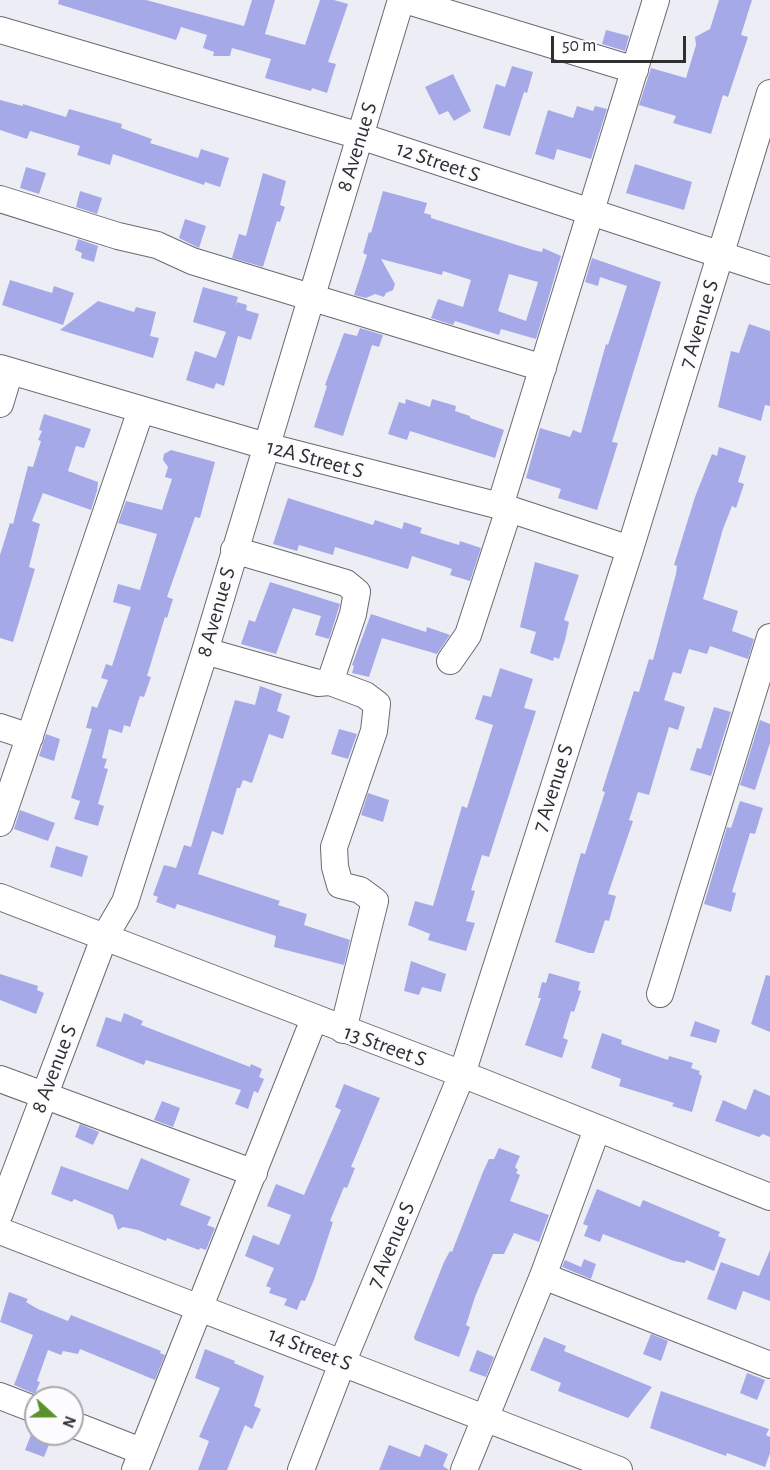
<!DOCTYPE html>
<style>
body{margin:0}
#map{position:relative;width:770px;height:1470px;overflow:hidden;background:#edeef5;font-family:"Alegreya Sans",sans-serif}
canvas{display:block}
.north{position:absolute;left:24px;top:1386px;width:60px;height:60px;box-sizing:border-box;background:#fcfcff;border:2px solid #aaaaad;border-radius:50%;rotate:111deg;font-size:16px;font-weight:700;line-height:24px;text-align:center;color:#2e2f31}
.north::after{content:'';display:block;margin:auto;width:21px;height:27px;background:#5b912c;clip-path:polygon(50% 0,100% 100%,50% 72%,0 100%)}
.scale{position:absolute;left:551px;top:36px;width:135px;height:27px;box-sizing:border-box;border:3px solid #2e2f31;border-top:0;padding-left:8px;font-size:18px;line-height:21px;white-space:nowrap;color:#2e2f31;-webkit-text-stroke:4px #fcfcff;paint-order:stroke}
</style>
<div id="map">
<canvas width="770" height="1470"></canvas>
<div class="north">N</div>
<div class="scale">50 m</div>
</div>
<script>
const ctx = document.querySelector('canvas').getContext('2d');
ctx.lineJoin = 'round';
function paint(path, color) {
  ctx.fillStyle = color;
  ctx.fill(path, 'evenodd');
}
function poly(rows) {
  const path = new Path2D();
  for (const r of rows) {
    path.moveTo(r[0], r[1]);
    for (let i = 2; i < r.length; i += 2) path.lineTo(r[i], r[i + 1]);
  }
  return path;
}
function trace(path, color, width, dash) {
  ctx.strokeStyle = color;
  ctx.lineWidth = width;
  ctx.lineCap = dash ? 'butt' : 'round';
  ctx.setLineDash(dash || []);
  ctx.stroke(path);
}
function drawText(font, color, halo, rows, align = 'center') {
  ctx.font = font + ' "Alegreya Sans",sans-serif';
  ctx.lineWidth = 4.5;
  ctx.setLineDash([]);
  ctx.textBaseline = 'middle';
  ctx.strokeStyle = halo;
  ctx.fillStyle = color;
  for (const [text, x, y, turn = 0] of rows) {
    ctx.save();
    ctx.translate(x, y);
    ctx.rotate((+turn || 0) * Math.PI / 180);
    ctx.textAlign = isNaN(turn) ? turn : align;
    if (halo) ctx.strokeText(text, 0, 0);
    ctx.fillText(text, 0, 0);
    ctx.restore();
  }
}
const building = poly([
 [59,0,146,0,244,26,252,0,275,0,265,34,305,45,320,0,334,0,348,4,328,62,336,64,327,93,312,88,311,91,265,78,271,59,232,48,230,56,213,56,214,52,203,48,207,35,181,27,176,40,58,4],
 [719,0,752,0,741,35,748,37,728,97,723,95,711,134,673,123,676,116,639,105,651,68,686,78,696,45,695,37,710,29],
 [606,30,629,36,625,51,602,44],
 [512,66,533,72,527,93,524,92,510,136,483,128,496,84,505,87],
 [453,74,471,111,454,121,448,111,439,115,425,87],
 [0,100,23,106,23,104,66,117,69,109,122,124,121,128,152,139,150,143,198,158,201,149,229,158,220,187,205,182,204,185,113,154,110,165,77,155,80,146,30,131,27,139,0,130],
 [577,106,593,111,595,106,607,109,591,159,557,149,554,160,535,154,548,110,573,118],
 [635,164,692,182,684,210,626,193],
 [26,167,46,173,39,194,20,188],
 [263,173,286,181,280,205,285,207,280,222,277,221,263,267,232,258,239,234,246,236],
 [80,191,102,198,97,214,76,207],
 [383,191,427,203,424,213,431,215,431,218,533,250,542,252,543,248,561,256,536,339,501,329,499,335,455,321,453,325,431,318,438,299,463,307,471,280,443,271,442,275,381,259,395,284,393,290,386,293,384,297,375,294,366,298,354,295,367,255,363,253,369,232,371,233],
 [509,274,538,282,526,321,498,311],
 [185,219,206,226,199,248,179,238],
 [78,239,98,246,94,262,81,258,82,253,75,250],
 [592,258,661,282,612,442,618,443,597,510,558,498,561,489,526,478,540,428,570,437,573,430,581,433,606,344,608,345,627,286,600,277,598,286,585,282],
 [10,280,52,293,54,286,74,293,63,325,2,305],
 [203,287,238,297,235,307,237,302,247,305,246,310,259,314,251,340,238,336,224,386,216,383,214,389,186,380,195,351,216,358,226,332,193,322],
 [98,301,134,312,136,307,156,312,150,336,159,338,153,358,60,330],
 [749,324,770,331,770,406,765,405,761,421,718,407,731,351,739,353],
 [360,328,383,335,379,347,372,345,343,436,314,427,327,386,325,385,344,333,357,336],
 [406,399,430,407,432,399,456,406,455,411,470,416,470,418,504,430,495,458,410,431,407,440,388,434,399,402,405,404],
 [44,414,91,429,84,448,76,446,68,471,98,482,97,491,91,510,43,493,32,521,40,524,29,567,35,569,13,642,0,638,0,555,10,523,13,524,28,466,33,467,41,441,38,440,42,431,39,430],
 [719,447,746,456,738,482,744,484,736,508,732,506,723,529,703,599,738,611,732,631,754,639,748,659,710,646,707,654,689,649,681,674,673,672,664,700,685,707,678,730,669,727,649,795,638,792,629,820,633,821,608,894,616,896,609,921,605,920,594,953,589,953,555,942,581,853,585,854,605,792,602,791,634,691,639,692,649,659,653,660,676,574,677,566,674,565,695,497,712,454,717,456],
 [171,450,215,462,200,518,195,517,167,597,173,599,167,618,165,617,147,676,151,677,144,697,140,696,130,727,124,725,122,733,109,729,102,758,107,759,104,768,108,769,98,804,104,806,98,826,74,819,80,801,71,798,92,729,86,728,92,706,97,708,108,680,101,678,106,664,112,666,131,607,113,602,118,584,140,590,157,534,118,523,126,501,162,510,172,479,165,477,168,467,163,460,164,454],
 [288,498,373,525,375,520,402,529,404,522,422,528,420,533,459,545,460,541,481,548,470,581,450,575,452,569,412,556,408,569,335,547,333,555,299,545,297,551,273,544],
 [535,562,579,575,564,620,569,622,565,640,559,659,554,657,553,661,530,653,536,632,520,627],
 [270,582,340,604,329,639,315,635,321,616,293,608,276,654,241,644,249,620,255,622],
 [371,614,426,632,427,627,450,635,437,654,382,638,369,677,352,673,354,666,352,665],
 [500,668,533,679,524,708,536,711,489,857,482,855,471,890,475,891,466,921,475,923,466,951,428,940,430,934,408,925,415,901,433,906,462,806,467,808,493,725,475,719,483,695,491,697],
 [260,686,282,694,277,711,290,716,283,739,269,734,252,783,243,780,240,788,237,788,223,835,212,831,198,874,280,901,278,905,307,914,304,925,350,940,344,965,274,947,276,936,177,904,175,909,156,902,158,897,153,895,164,865,176,868,184,845,191,847,235,700,255,705],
 [714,707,731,712,711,776,690,770,697,748,701,749],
 [760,720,770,724,770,743,755,790,740,785],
 [339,729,357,734,348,759,331,754],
 [46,734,60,739,54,761,39,756],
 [368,793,389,800,383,822,361,815],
 [740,801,763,808,755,834,750,833,732,892,736,893,731,912,704,904,727,827,731,828],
 [20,810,55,823,48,841,14,829],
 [56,846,88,856,82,877,50,867],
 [411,961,446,974,441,992,422,987,419,995,404,991],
 [549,973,580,982,578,990,581,991,574,1012,571,1011,563,1038,568,1040,562,1058,525,1045,541,998,538,998,542,982,546,983],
 [0,974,38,986,37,990,44,993,36,1014,0,1000],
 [766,975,770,976,770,1032,751,1024],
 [124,1013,143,1021,141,1025,250,1067,251,1064,262,1069,259,1077,264,1079,258,1093,254,1091,248,1109,235,1104,241,1090,146,1060,144,1065,96,1046,106,1017,121,1022],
 [695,1021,720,1030,716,1043,690,1036],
 [602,1033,622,1040,621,1044,668,1060,669,1056,693,1063,691,1068,700,1071,699,1074,702,1076,692,1112,672,1106,674,1103,619,1086,621,1079,591,1068],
 [344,1084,380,1098,351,1167,355,1168,347,1188,344,1187,330,1221,333,1222,314,1280,305,1301,301,1300,297,1310,284,1305,287,1299,269,1293,271,1288,266,1286,274,1268,245,1256,253,1235,279,1245,291,1215,267,1206,276,1184,304,1195,341,1110,335,1107],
 [754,1089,770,1096,770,1137,763,1134,759,1137,715,1121,723,1100,746,1110],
 [162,1101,180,1108,173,1127,154,1120],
 [80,1124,99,1132,93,1145,75,1137],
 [499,1148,520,1156,515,1167,518,1170,516,1173,520,1175,510,1201,549,1215,539,1242,514,1233,504,1254,493,1254,475,1297,466,1325,470,1327,459,1357,415,1340,414,1337,444,1262,450,1251,452,1252,483,1172,489,1159,494,1159],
 [141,1158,190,1179,180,1205,211,1217,207,1225,215,1228,206,1250,200,1248,199,1250,167,1238,166,1241,138,1230,123,1227,118,1230,113,1215,74,1199,72,1202,51,1194,61,1166,128,1190],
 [597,1189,640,1207,643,1200,720,1232,718,1236,726,1239,714,1271,686,1260,685,1263,674,1261,603,1234,600,1242,584,1236,588,1226,583,1224],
 [770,1250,770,1301,743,1291,736,1310,707,1299,721,1262,759,1276],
 [584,1259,596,1264,591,1279,562,1267,565,1260,581,1267],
 [9,1292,28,1299,26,1302,38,1309,68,1321,71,1315,161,1351,160,1353,165,1355,155,1380,80,1349,78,1354,63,1351,61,1355,48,1350,37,1381,40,1382,35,1394,14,1385,33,1335,0,1322],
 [651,1334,668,1341,661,1361,643,1354],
 [544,1337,566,1346,564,1351,652,1387,628,1418,558,1391,561,1383,530,1370],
 [205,1349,235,1361,234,1363,264,1376,254,1406,261,1409,252,1429,245,1425,227,1470,198,1470,209,1441,199,1437,220,1388,195,1378],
 [477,1350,494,1357,486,1377,469,1371],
 [747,1373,765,1380,757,1400,740,1393],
 [661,1391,769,1429,766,1435,770,1437,770,1453,765,1467,727,1453,726,1456,650,1428],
 [33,1430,36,1434,52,1437,44,1457,25,1450],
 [425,1444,448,1454,443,1466,449,1470,379,1470,389,1445,420,1457]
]);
const minor = poly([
 [405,0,635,70],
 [0,30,360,136,770,271],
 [0,199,118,236,157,245,192,261,543,368],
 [0,368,266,446,500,506,630,549],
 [0,404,10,371],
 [500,506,656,0],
 [205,651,318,683,330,682,353,614,357,592,346,583,234,550],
 [450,661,468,635,509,509],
 [330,682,365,695,377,704,374,731,334,847,335,867,340,885,360,890,375,901,343,1030],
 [0,727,30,737],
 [0,823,141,410],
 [0,897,462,1074,770,1197],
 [660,994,770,637],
 [0,1079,254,1173],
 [0,1213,104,938,125,902,205,651,401,0],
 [0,1231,619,1470],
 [543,1276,770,1365],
 [0,1396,36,1410],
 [72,1424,141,1451],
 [135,1470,314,1019],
 [301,1470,343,1361,462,1074,630,549,770,93],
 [464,1470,543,1276,597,1129]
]);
const streetNames = [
 ["8 Avenue S",357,147,-73],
 ["12 Street S",438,162,19],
 ["7 Avenue S",699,324,-73],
 ["12A Street S",315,459,15],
 ["8 Avenue S",216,612,-74],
 ["7 Avenue S",553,788,-72],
 ["13 Street S",385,1046,20],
 ["8 Avenue S",54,1069,-69],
 ["7 Avenue S",391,1245,-67],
 ["14 Street S",310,1349,21]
];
paint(building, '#a5a9e8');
trace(minor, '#696a70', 28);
trace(minor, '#fff', 26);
drawText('22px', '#2e2f31', '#fcfcff', streetNames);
</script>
